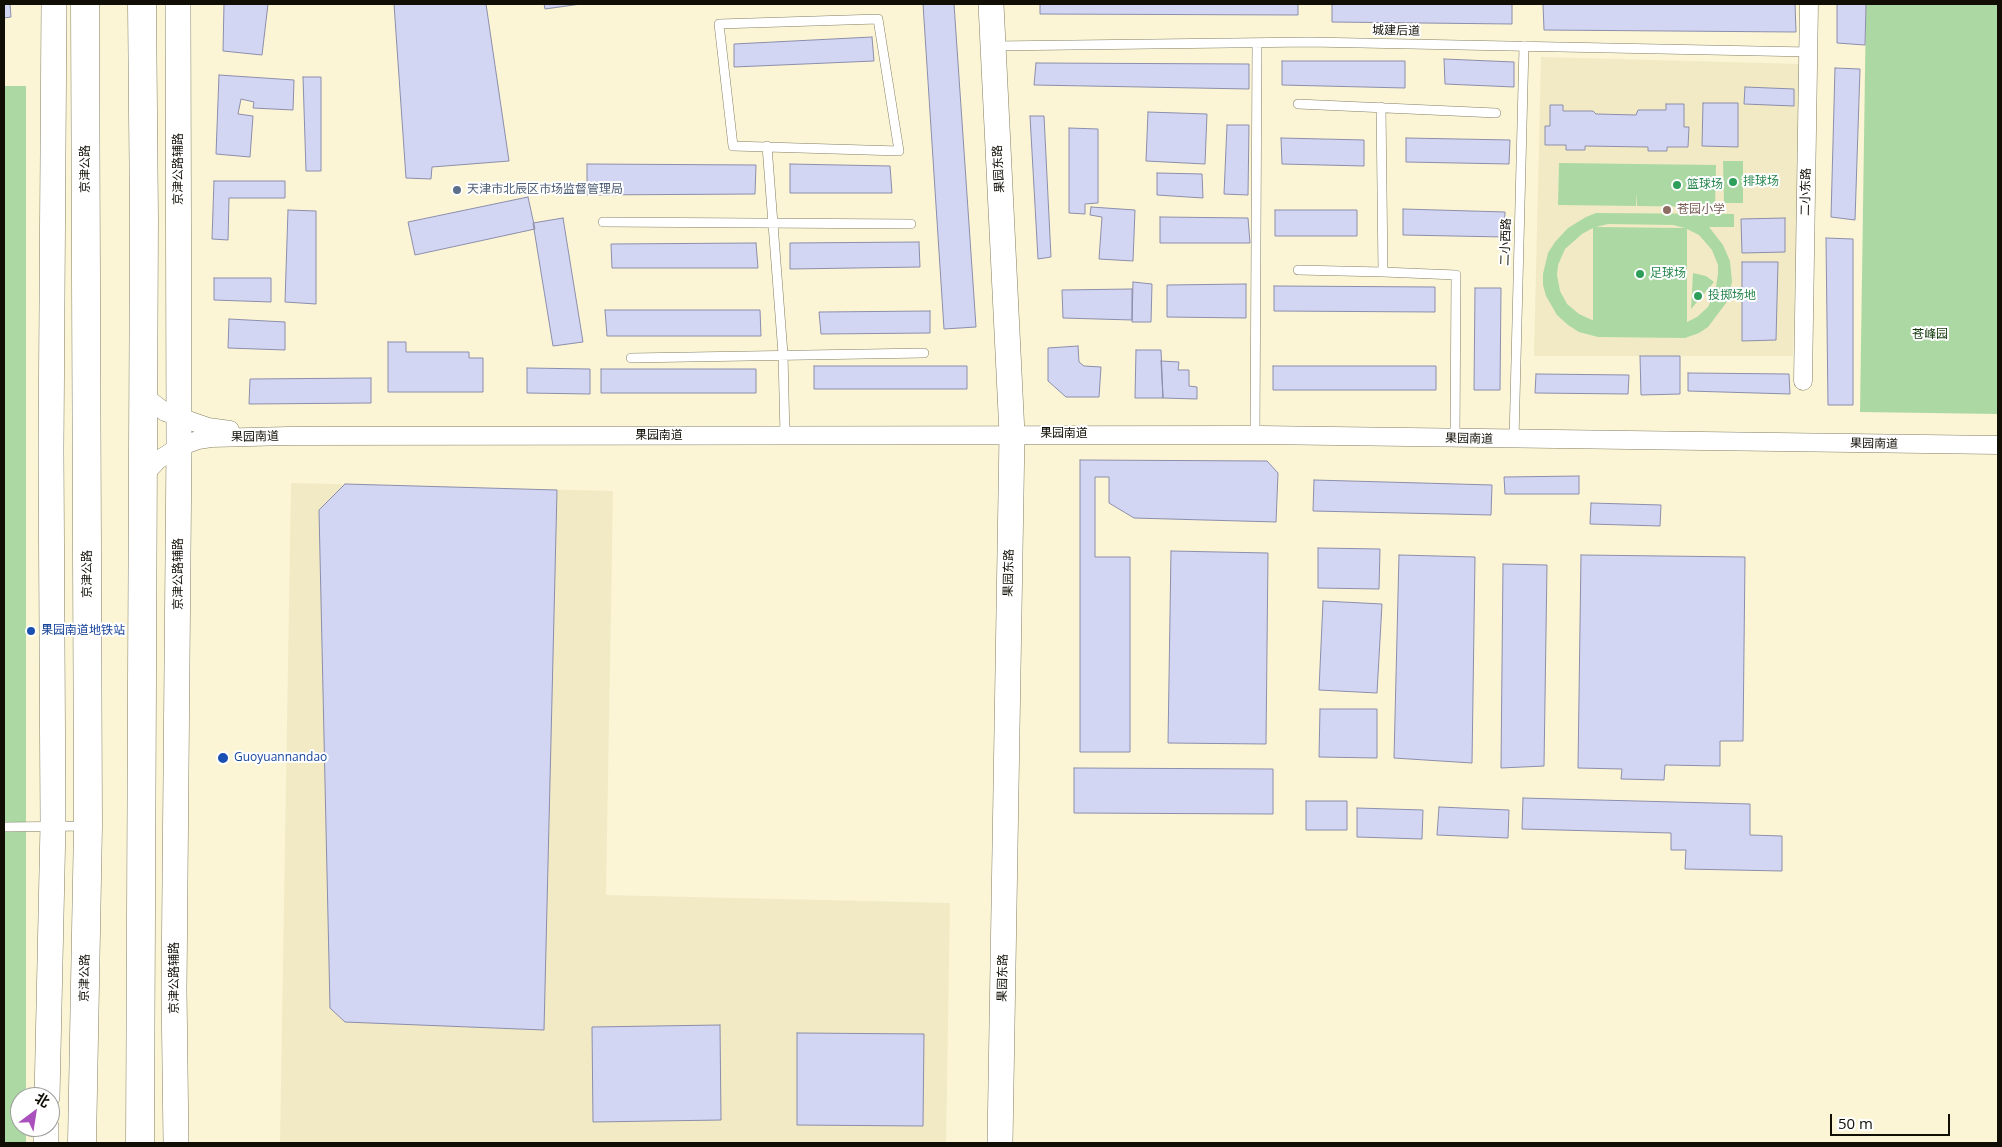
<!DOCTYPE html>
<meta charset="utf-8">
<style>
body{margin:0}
#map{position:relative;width:2002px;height:1147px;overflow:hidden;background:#fbf5d6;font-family:"Open Sans","Noto Sans SC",sans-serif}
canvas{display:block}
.frame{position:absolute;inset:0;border:5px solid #100e05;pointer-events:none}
.north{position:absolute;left:10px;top:1087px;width:50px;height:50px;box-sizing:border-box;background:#fff;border:1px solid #9f9f9b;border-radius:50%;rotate:31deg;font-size:14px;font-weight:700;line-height:20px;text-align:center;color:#100e05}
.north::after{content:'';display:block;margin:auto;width:18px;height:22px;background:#a950bc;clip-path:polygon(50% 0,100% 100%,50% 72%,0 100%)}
.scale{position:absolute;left:1830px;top:1114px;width:120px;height:22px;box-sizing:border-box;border:2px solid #100e05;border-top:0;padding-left:6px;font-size:15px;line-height:18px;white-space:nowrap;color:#100e05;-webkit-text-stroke:4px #fff;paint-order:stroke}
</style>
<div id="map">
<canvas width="2002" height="1147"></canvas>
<div class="frame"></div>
<div class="north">北</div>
<div class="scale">50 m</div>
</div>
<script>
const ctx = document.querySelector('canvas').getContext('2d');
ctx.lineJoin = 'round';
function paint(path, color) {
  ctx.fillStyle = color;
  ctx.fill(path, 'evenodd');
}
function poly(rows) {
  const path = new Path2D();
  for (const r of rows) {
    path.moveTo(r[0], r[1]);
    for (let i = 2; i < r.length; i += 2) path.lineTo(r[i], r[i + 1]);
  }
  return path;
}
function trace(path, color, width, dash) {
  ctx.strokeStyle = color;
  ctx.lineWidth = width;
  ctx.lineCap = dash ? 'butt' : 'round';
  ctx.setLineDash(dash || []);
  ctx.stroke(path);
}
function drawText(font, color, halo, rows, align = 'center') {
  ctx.font = font + ' "Open Sans","Noto Sans SC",sans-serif';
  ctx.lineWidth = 4;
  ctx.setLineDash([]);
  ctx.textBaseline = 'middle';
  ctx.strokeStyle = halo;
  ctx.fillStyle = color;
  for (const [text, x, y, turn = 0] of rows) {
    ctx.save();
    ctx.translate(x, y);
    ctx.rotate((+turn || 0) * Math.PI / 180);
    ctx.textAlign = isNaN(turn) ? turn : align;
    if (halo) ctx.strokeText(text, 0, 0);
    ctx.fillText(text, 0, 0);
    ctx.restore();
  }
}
const built = poly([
 [1541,57,1801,64,1793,356,1534,356],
 [291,483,613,491,606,895,950,903,946,1143,280,1143]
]);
const green = poly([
 [1866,4,1998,4,1998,414,1860,412],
 [4,86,26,86,26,1097,20,1097,20,1127,26,1127,26,1143,4,1143],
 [1723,161,1743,161,1743,203,1724,203],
 [1559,163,1716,165,1715,207,1637,206,1637,193,1636,206,1558,205],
 [1596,213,1734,214,1734,227,1709,227,1723,245,1730,261,1732,282,1726,303,1708,327,1699,333,1685,338,1598,337,1579,332,1568,325,1557,315,1546,296,1543,285,1543,274,1548,253,1555,242,1568,228,1586,217],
 [1608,224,1673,225,1685,228,1596,227],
 [1593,228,1593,320,1592,320,1579,314,1567,304,1560,291,1557,275,1558,265,1565,249,1582,234],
 [1687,229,1699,235,1712,250,1718,265,1718,274,1715,292,1708,307,1697,317,1687,322],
 [1693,273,1706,276,1714,282,1691,309]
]);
const building = poly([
 [4,4,10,4,11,17,4,18,4,4],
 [224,4,268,4,262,55,223,51,224,4],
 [394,4,486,4,509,161,432,167,431,179,406,178,394,4],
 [544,4,581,4,545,9,544,4],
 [923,4,954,4,976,327,944,329,923,4],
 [1040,4,1298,4,1298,15,1040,14,1040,4],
 [1332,4,1512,4,1512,24,1332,22,1332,4],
 [1543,4,1795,4,1796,32,1544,30,1543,4],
 [1837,4,1866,4,1865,45,1837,43,1837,4],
 [872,37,874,61,734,67,734,44,872,37],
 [1444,59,1514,62,1514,87,1445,84,1444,59],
 [1282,61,1405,61,1405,88,1282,85,1282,61],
 [1036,63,1249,64,1249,89,1034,85,1036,63],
 [1835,68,1860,69,1855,220,1831,217,1835,68],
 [219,75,294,80,293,110,253,108,254,102,241,99,238,114,253,116,250,157,216,154,219,75],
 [303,77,321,77,321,171,306,171,303,77],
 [1745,87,1794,89,1794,106,1744,104,1745,87],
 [1703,103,1738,103,1738,147,1702,146,1703,103],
 [1666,104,1684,104,1684,127,1689,127,1688,147,1667,147,1667,151,1648,151,1648,147,1585,146,1585,150,1566,150,1566,145,1545,145,1545,126,1550,126,1550,105,1563,105,1563,111,1593,111,1596,114,1636,115,1638,110,1666,110,1666,104],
 [1148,112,1207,114,1205,164,1146,161,1148,112],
 [1030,116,1044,116,1051,257,1038,259,1030,116],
 [1227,125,1249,125,1248,195,1224,194,1227,125],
 [1069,128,1098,129,1098,203,1085,204,1085,214,1069,213,1069,128],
 [1281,138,1364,140,1364,166,1282,164,1281,138],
 [1406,138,1510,140,1509,164,1406,162,1406,138],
 [587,164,756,165,755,194,587,195,587,164],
 [790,164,890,166,892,193,790,193,790,164],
 [1157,173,1202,174,1203,198,1157,195,1157,173],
 [214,181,285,181,285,198,229,198,228,240,212,239,214,181],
 [528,197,535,229,415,255,408,222,528,197],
 [1091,207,1135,210,1133,261,1099,259,1102,217,1090,215,1091,207],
 [1403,209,1505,212,1504,237,1403,235,1403,209],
 [288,210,316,211,316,304,285,302,288,210],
 [1275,210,1357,210,1357,236,1275,236,1275,210],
 [1160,217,1248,218,1250,243,1160,243,1160,217],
 [563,218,583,342,553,346,533,223,563,218],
 [1785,218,1785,252,1742,253,1741,219,1785,218],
 [1826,238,1853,239,1853,405,1828,405,1826,238],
 [919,242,920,267,790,269,790,243,919,242],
 [756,243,758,268,612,268,611,244,756,243],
 [1742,262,1778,262,1776,340,1742,341,1742,262],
 [214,278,271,278,271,302,214,300,214,278],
 [1133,282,1152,284,1151,322,1132,322,1133,282],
 [1246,284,1246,318,1167,317,1167,285,1246,284],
 [1274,286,1435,287,1435,312,1274,311,1274,286],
 [1475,288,1501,288,1500,390,1474,390,1475,288],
 [1132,289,1132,320,1063,318,1062,290,1132,289],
 [605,310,760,310,761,336,607,336,605,310],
 [930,311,930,333,821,334,819,312,930,311],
 [229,319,285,322,285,350,228,348,229,319],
 [388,342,406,342,406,352,469,352,469,358,483,358,483,392,388,392,388,342],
 [1078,346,1079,362,1084,366,1101,367,1099,397,1066,397,1048,381,1048,348,1078,346],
 [1136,350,1161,350,1163,398,1135,398,1136,350],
 [1640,356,1680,356,1680,394,1641,395,1640,356],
 [1161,361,1179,362,1178,370,1189,370,1189,386,1197,387,1197,399,1163,398,1161,361],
 [814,366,967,366,967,389,814,389,814,366],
 [1273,366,1436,366,1436,390,1273,390,1273,366],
 [527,368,590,369,590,394,527,393,527,368],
 [601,369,756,369,756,393,601,393,601,369],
 [1688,373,1789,374,1790,394,1688,391,1688,373],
 [1536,374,1629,375,1628,394,1535,393,1536,374],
 [371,378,371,403,249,404,250,379,371,378],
 [1080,460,1267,461,1278,473,1276,522,1134,518,1109,503,1109,477,1095,477,1095,557,1130,557,1130,752,1080,752,1080,460],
 [1579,476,1579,494,1505,494,1504,477,1579,476],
 [1314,480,1492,485,1491,515,1313,511,1314,480],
 [345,484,557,490,544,1030,345,1022,330,1008,319,510,345,484],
 [1591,503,1661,505,1660,526,1590,524,1591,503],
 [1318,548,1380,549,1379,589,1318,588,1318,548],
 [1171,551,1268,553,1266,744,1168,743,1171,551],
 [1399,555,1475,557,1472,763,1394,758,1399,555],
 [1581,555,1745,557,1743,741,1720,741,1720,766,1665,765,1664,780,1621,779,1622,769,1578,768,1581,555],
 [1503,564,1547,565,1544,766,1501,768,1503,564],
 [1323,601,1382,604,1377,693,1319,690,1323,601],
 [1320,709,1377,709,1377,758,1319,757,1320,709],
 [1074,768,1273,769,1273,814,1074,813,1074,768],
 [1523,798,1750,804,1750,835,1782,836,1782,871,1685,869,1686,850,1671,850,1671,833,1522,829,1523,798],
 [1306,801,1347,801,1347,830,1306,830,1306,801],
 [1439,807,1509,810,1508,838,1437,835,1439,807],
 [1357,808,1423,810,1422,839,1357,837,1357,808],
 [720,1025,721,1120,593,1122,592,1027,720,1025],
 [797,1033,924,1034,923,1126,797,1125,797,1033]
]);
const lane = poly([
 [878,19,899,151,733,146,719,24,878,19],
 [994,46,1310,42,1809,52],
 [1298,104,1496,113],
 [1381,107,1383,272,1456,275,1455,438],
 [767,146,783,354,785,436],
 [603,222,911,224],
 [1298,270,1383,272],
 [631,358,924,353],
 [1255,435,1257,43],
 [1514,439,1524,46],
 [4,827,86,826]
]);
const street = poly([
 [1803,381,1809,4],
 [143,393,148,399,165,412,208,427,230,430],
 [143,476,158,460,179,447,198,440,211,438,288,436,1260,435,1998,445]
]);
const secondary = poly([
 [991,4,1012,434,1000,1143],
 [47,1097,53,825,51,449,54,4],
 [46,1143,46,1127],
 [176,1143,174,990,179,447,178,4]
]);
const highway = poly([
 [82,1143,88,826,85,4],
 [140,1143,144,219,142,4]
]);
const markers = [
 [1733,182,5,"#2e9e5b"],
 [1677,185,5,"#2e9e5b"],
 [457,190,5,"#5c6f8a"],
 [1667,210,5,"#8d6e63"],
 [1640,274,5,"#2e9e5b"],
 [1698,296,5,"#2e9e5b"],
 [31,631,5,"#1a4fb4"],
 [223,758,6,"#1a4fb4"]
];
const streetNames = [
 ["城建后道",1396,31,1],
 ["京津公路",86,169,-90],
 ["京津公路辅路",179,169,-90],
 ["果园东路",999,169,-93],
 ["二小东路",1806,192,-89],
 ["二小西路",1506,242,-88],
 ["果园南道",1064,434],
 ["果园南道",659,436],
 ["果园南道",255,437,-1],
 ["果园南道",1469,439,1],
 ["果园南道",1874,444,1],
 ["果园东路",1009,573,-89],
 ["京津公路",88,574,-90],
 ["京津公路辅路",179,574,-90],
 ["京津公路",85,978,-89],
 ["京津公路辅路",175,978,-90],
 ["果园东路",1003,978,-89]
];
const leisureNames = [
 ["排球场",1743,182],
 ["篮球场",1687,185],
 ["足球场",1650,274],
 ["投掷场地",1708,296]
];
const serviceNames = [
 ["天津市北辰区市场监督管理局",467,190]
];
const educationNames = [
 ["苍园小学",1677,210]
];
const parkNames = [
 ["苍峰园",1930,335]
];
const transitNames = [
 ["果园南道地铁站",41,631],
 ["Guoyuannandao",234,758]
];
paint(built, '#f2eac4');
paint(green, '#acd9a3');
paint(building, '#d3d6f3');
trace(building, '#8c8eaa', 1);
trace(lane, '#847f63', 10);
trace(street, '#847f63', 19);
trace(secondary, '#847f63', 26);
trace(highway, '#847f63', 29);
trace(lane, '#fff', 9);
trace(street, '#fff', 18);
trace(secondary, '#fff', 25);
trace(highway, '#fff', 28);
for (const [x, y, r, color] of markers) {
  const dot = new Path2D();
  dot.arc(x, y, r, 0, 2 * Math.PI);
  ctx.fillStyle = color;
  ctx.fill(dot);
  trace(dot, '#fff', 2);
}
drawText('12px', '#100e05', '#fff', streetNames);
drawText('12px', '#27864d', '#fff', leisureNames, 'left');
drawText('12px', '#4e5e75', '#fff', serviceNames, 'left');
drawText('12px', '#785e54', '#fff', educationNames, 'left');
drawText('12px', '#13390b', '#fff', parkNames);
drawText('12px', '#164399', '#fff', transitNames, 'left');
</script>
